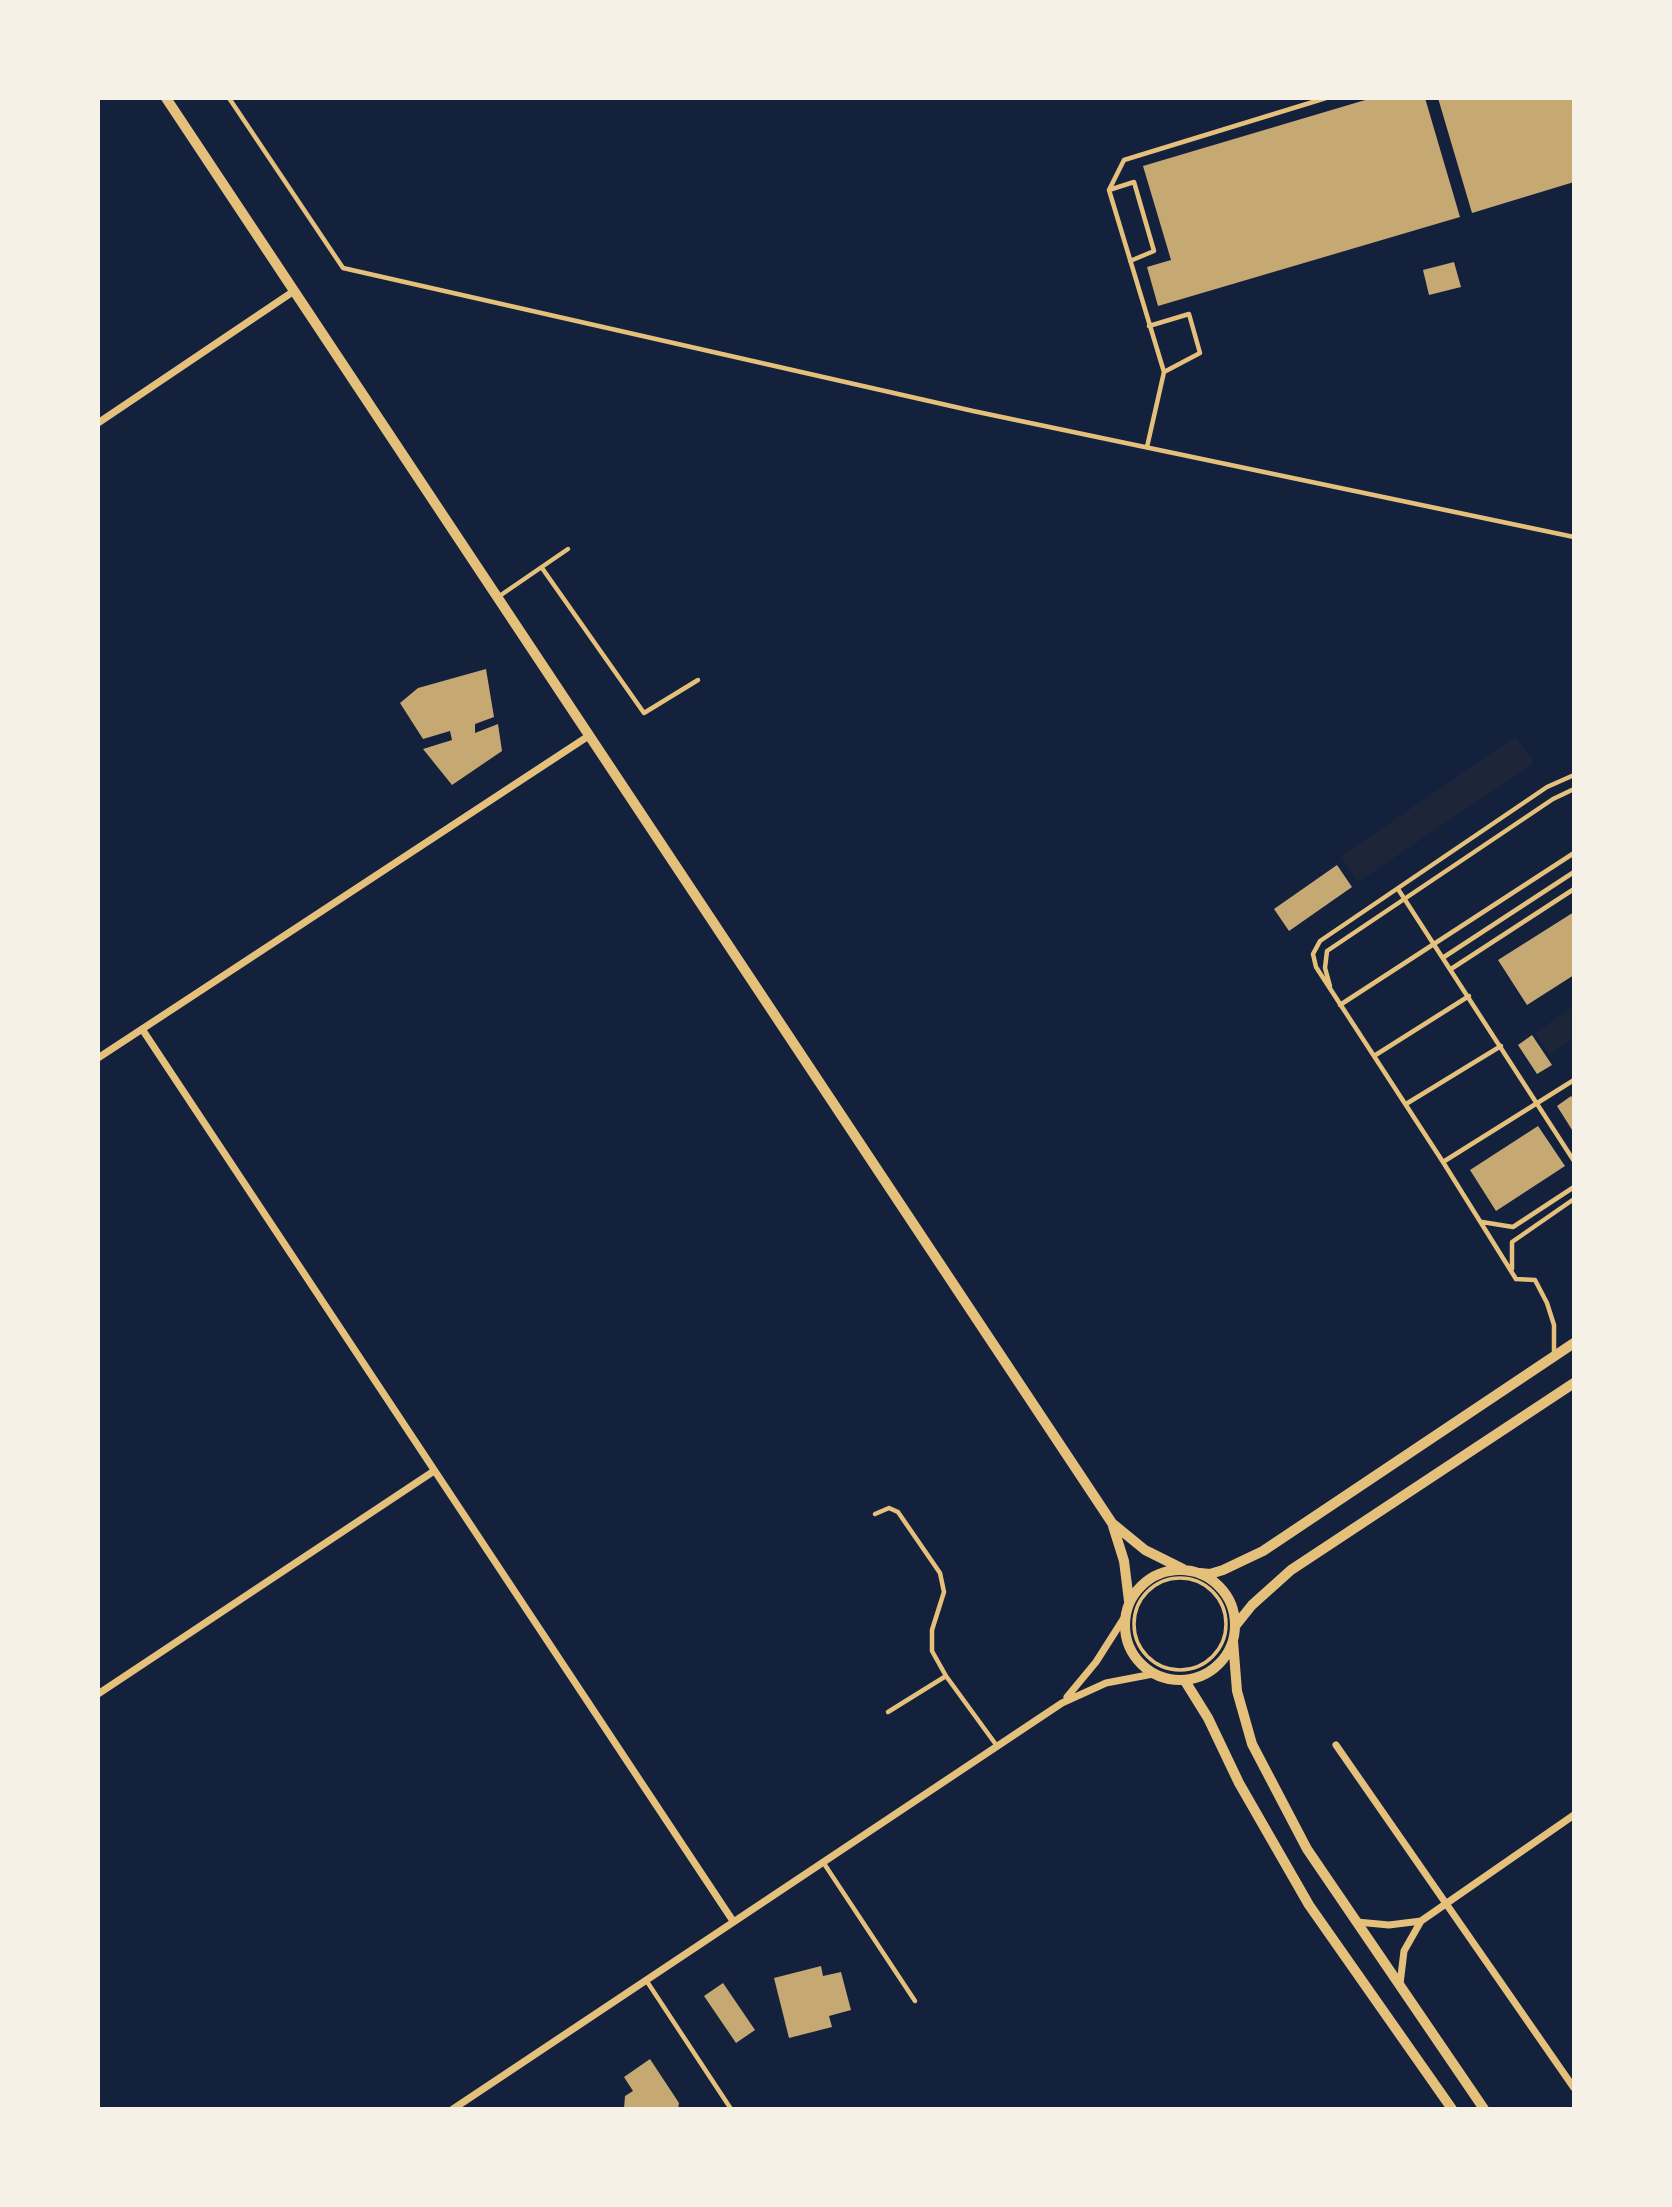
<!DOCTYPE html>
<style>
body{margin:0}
#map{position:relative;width:1672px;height:2207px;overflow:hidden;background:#14213d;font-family:"Titillium Web",sans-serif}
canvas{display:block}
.frame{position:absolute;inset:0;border:100px solid #f6f1e7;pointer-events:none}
</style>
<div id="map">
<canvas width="1672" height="2207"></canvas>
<div class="frame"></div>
</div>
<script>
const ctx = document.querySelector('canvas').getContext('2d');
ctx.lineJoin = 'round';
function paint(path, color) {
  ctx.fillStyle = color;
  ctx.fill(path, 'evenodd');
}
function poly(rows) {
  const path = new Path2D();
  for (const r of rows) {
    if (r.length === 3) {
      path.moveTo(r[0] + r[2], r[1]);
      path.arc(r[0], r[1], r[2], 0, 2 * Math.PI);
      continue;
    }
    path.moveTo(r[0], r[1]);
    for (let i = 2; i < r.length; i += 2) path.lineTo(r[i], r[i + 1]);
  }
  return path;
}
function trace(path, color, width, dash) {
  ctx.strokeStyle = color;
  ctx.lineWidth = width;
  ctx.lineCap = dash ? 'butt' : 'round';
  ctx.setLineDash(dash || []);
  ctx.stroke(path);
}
const green = poly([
 [1516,737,1534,763,1358,882,1341,856],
 [1574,1006,1574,1038,1549,1055,1535,1033]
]);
const building = poly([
 [1372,98,1425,98,1460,217,1158,306,1147,267,1171,260,1143,166],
 [1438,98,1574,98,1574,182,1472,213],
 [1454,262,1461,287,1429,295,1423,270],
 [486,669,494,717,475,724,475,733,498,724,502,751,452,785,423,749,452,740,450,731,423,739,400,703,418,688],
 [1337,865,1352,887,1289,931,1274,909],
 [1574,912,1574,975,1527,1005,1498,960],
 [1532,1035,1552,1065,1537,1074,1518,1045],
 [1571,1096,1574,1100,1574,1133,1557,1106],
 [1538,1126,1565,1166,1496,1211,1470,1170],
 [821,1966,823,1976,841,1972,851,2010,829,2016,832,2027,789,2038,774,1978],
 [723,1983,755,2030,736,2043,704,1996],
 [650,2059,679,2103,678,2109,624,2109,625,2096,633,2091,624,2077]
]);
const path = poly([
 [1180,1624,46]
]);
const service = poly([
 [229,98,343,268,973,411,1574,537],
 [1109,190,1134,182,1154,251,1130,261],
 [1149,326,1189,314,1200,353,1164,372],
 [1147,447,1164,372,1109,190,1124,160,1326,98],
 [542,568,644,713,698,680],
 [498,597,568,549],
 [1398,889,1574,1161],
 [1444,957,1574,872],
 [1451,969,1574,889],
 [1330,986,1325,968,1327,951,1553,799,1574,789],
 [1340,1005,1574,853],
 [1374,1056,1469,996],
 [1406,1104,1501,1046],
 [1443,1162,1574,1080],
 [1482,1222,1513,1227,1574,1187],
 [1512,1269,1512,1242,1574,1199],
 [1516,1279,1443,1162,1316,967,1313,954,1320,941,1547,787,1574,775],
 [1516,1279,1535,1280,1547,1303,1554,1325,1554,1354],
 [875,1514,889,1508,898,1512,940,1573,944,1592,932,1630,932,1651,946,1676,997,1746],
 [888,1712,946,1676],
 [823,1862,915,2001],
 [646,1980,731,2109]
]);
const minor = poly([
 [98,423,294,291],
 [142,1029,733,1921],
 [98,1058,590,735],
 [98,1694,434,1471],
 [1067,1697,1096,1662,1124,1618],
 [1336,1745,1574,2088],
 [1357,1922,1389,1925,1421,1921],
 [1400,1984,1404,1951,1421,1921,1574,1815],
 [453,2109,1062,1703,1106,1683,1153,1674]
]);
const tertiary = poly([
 [166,98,1112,1523,1145,1550,1183,1569],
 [1113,1526,1124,1561,1129,1601],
 [1180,1625,55],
 [1200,1573,1210,1574,1223,1570,1263,1551,1574,1343],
 [1236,1625,1252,1605,1291,1570,1574,1383],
 [1233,1641,1237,1691,1252,1744,1307,1849,1484,2109],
 [1185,1681,1208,1718,1239,1783,1309,1905,1452,2109]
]);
paint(green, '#1d2539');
paint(building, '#c6a872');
trace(path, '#e5c07b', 3.5);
trace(service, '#e5c07b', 4.5);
trace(minor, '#e5c07b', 7);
trace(tertiary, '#e5c07b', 10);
</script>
